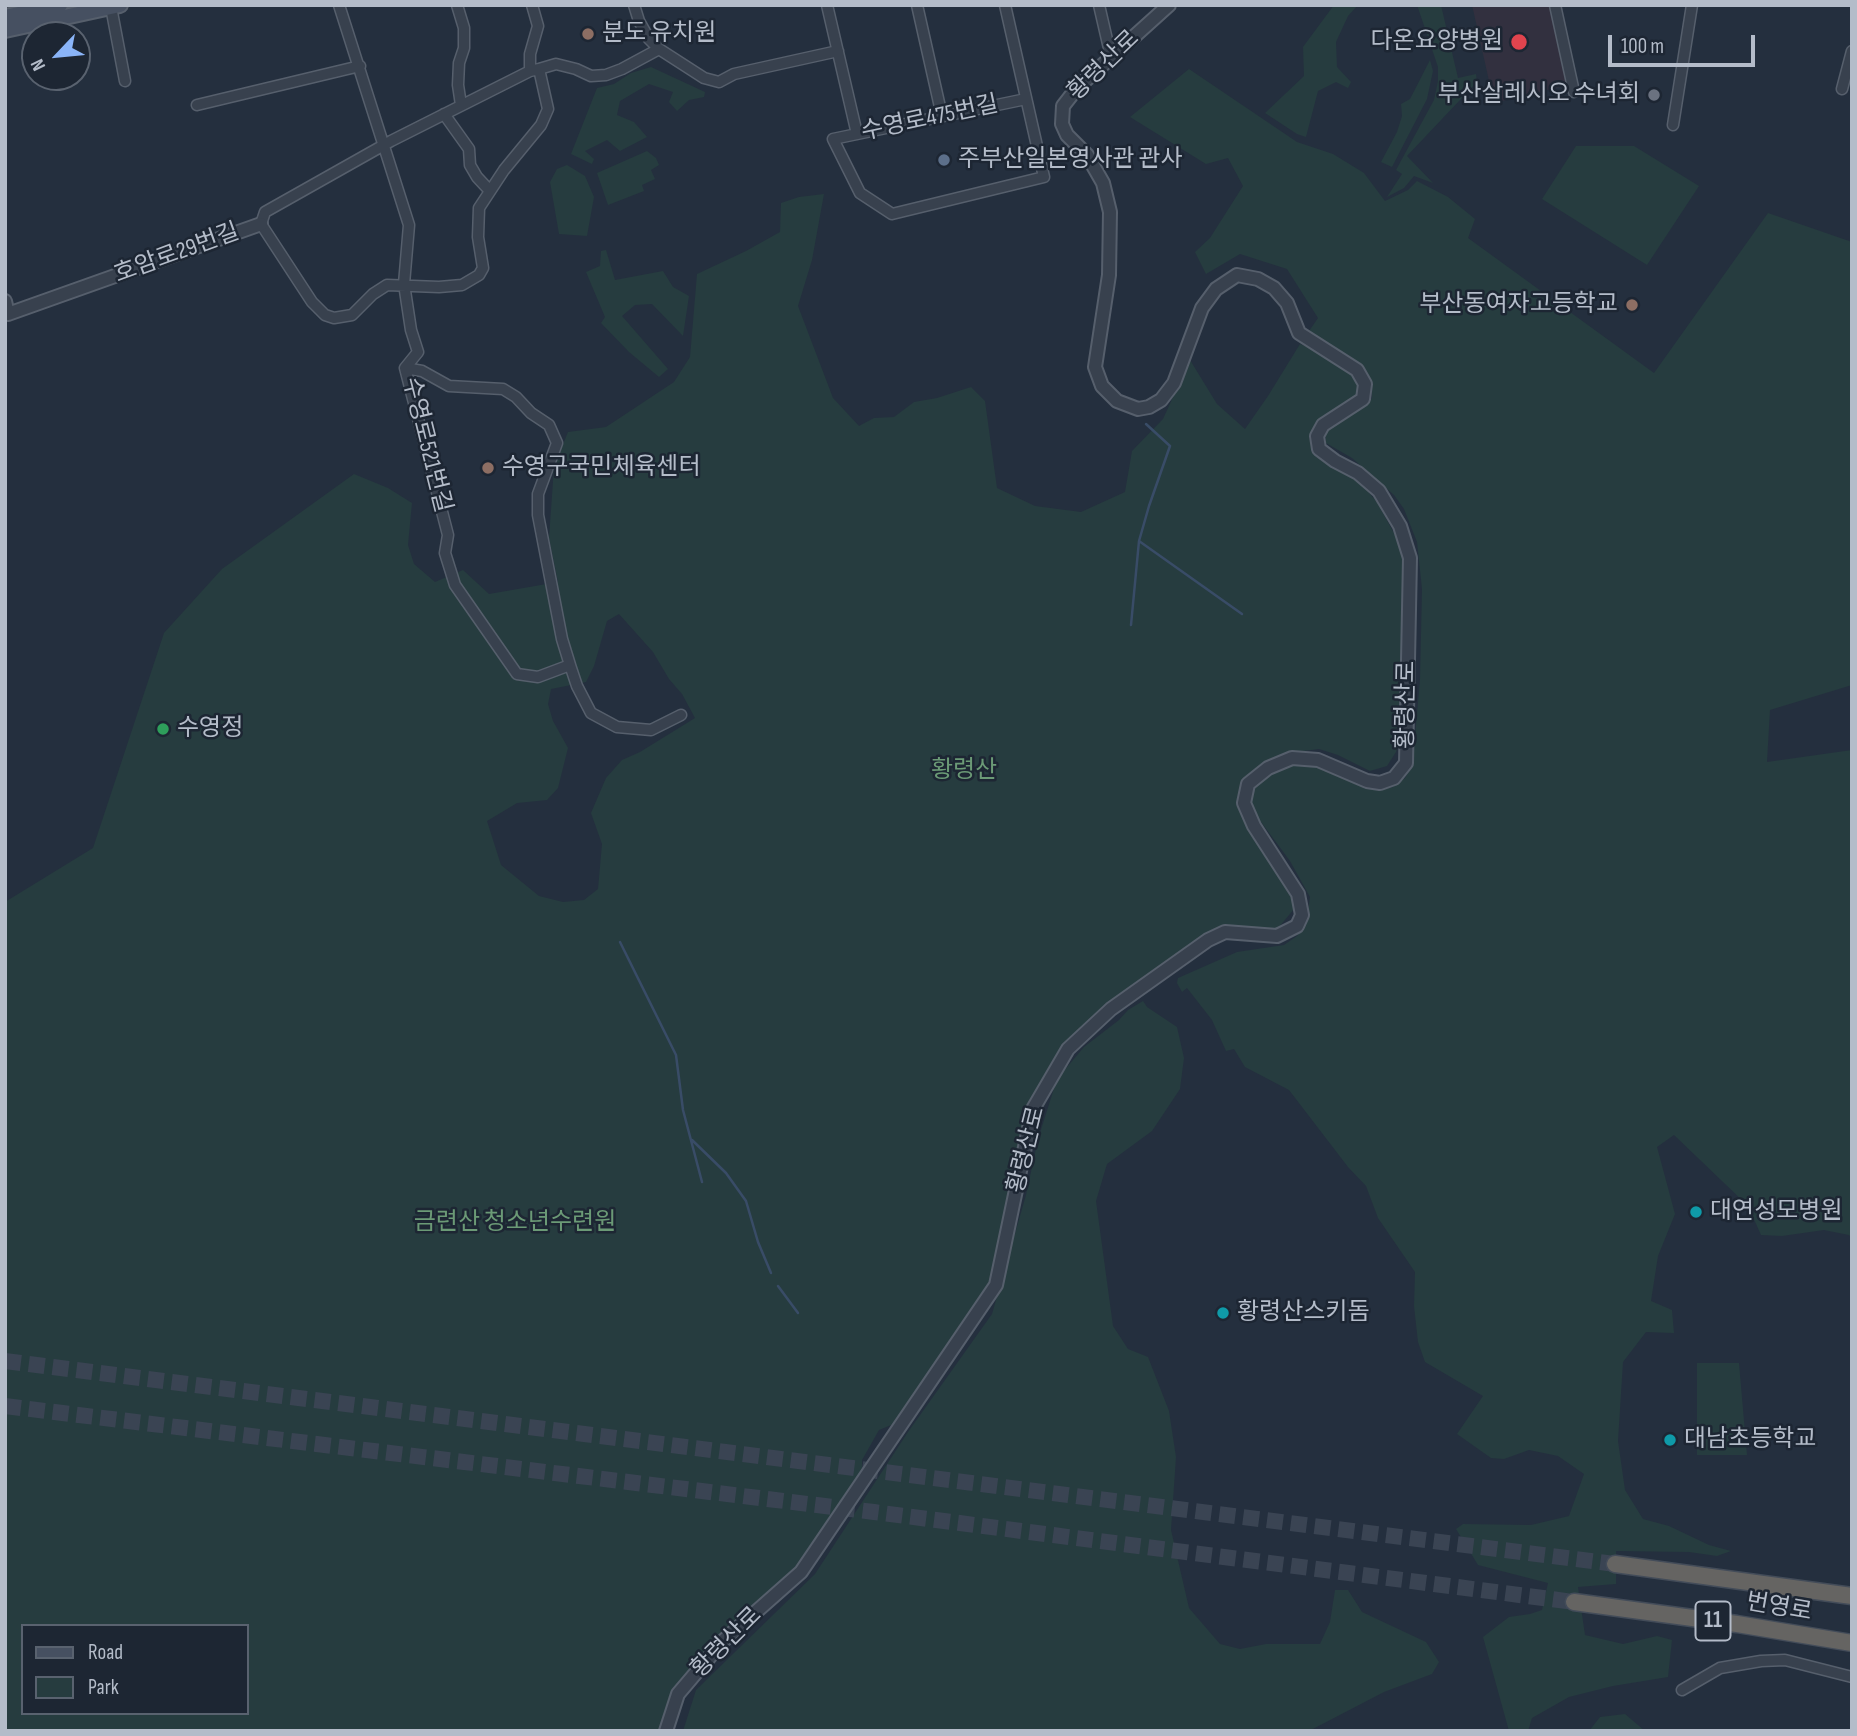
<!DOCTYPE html>
<meta charset="utf-8">
<style>
body{margin:0}
#map{position:relative;width:1857px;height:1736px;overflow:hidden;background:#242f3e;font-family:"Sofia Sans Condensed",sans-serif}
canvas{display:block}
.frame{position:absolute;inset:0;border:7px solid #b4bcc9;pointer-events:none}
.legend{position:absolute;left:21px;top:1624px;width:228px;height:91px;box-sizing:border-box;background:#1d2633;border:2px solid #59626f;margin:0;padding:9px 12px;list-style:none;font-size:21px;color:#b4bcc9}
.legend li{display:flex;align-items:center;gap:14px;height:35px}
.legend b{width:35px;border:2px solid #59626f}
.north{position:absolute;left:21px;top:21px;width:70px;height:70px;box-sizing:border-box;background:#1d2633;border:2px solid #59626f;border-radius:50%;rotate:244deg;font-size:19px;font-weight:700;line-height:28px;text-align:center;color:#b4bcc9}
.north::after{content:'';display:block;margin:auto;width:24px;height:32px;background:#8ab4f8;clip-path:polygon(50% 0,100% 100%,50% 72%,0 100%)}
.scale{position:absolute;left:1608px;top:35px;width:147px;height:32px;box-sizing:border-box;border:4px solid #b4bcc9;border-top:0;padding-left:9px;font-size:21px;line-height:24px;white-space:nowrap;color:#b4bcc9;-webkit-text-stroke:5px #1d2633;paint-order:stroke}
</style>
<div id="map">
<canvas width="1857" height="1736"></canvas>
<div class="frame"></div>
<ul class="legend">
<li><b style="height:9px;background:#465061"></b>Road</li>
<li><b style="height:19px;background:#263c3f"></b>Park</li>
</ul>
<div class="north">N</div>
<div class="scale">100 m</div>
</div>
<script>
const ctx = document.querySelector('canvas').getContext('2d');
ctx.lineJoin = 'round';
function paint(path, color) {
  ctx.fillStyle = color;
  ctx.fill(path, 'evenodd');
}
function poly(rows) {
  const path = new Path2D();
  for (const r of rows) {
    path.moveTo(r[0], r[1]);
    for (let i = 2; i < r.length; i += 2) path.lineTo(r[i], r[i + 1]);
  }
  return path;
}
function trace(path, color, width, dash) {
  ctx.strokeStyle = color;
  ctx.lineWidth = width;
  ctx.lineCap = dash ? 'butt' : 'round';
  ctx.setLineDash(dash || []);
  ctx.stroke(path);
}
function drawText(font, color, halo, rows, align = 'center') {
  ctx.font = font + ' "Sofia Sans Condensed","Noto Sans KR",sans-serif';
  ctx.lineWidth = 5;
  ctx.setLineDash([]);
  ctx.textBaseline = 'middle';
  ctx.strokeStyle = halo;
  ctx.fillStyle = color;
  for (const [text, x, y, turn = 0] of rows) {
    ctx.save();
    ctx.translate(x, y);
    ctx.rotate((+turn || 0) * Math.PI / 180);
    ctx.textAlign = isNaN(turn) ? turn : align;
    if (halo) ctx.strokeText(text, 0, 0);
    ctx.fillText(text, 0, 0);
    ctx.restore();
  }
}
const medical = poly([
 [1472,5,1550,5,1567,79,1564,86,1494,103]
]);
const green = poly([
 [1334,5,1358,5,1348,16,1336,42,1337,67,1351,82,1348,88,1336,82,1318,91,1306,137,1297,134,1265,113,1304,76,1303,47],
 [1417,5,1441,5,1458,78,1476,74,1477,82,1407,156,1433,183,1414,176,1404,188,1387,197,1402,174,1396,170,1434,100,1438,81,1438,67],
 [1430,60,1433,71,1427,99,1392,167,1381,162,1397,132,1402,116,1401,104,1410,99],
 [651,67,705,92,704,97,689,100,677,111,669,102,673,92,649,84,620,101,617,115,634,122,647,137,620,151,607,140,585,151,594,159,592,164,571,154,597,88,614,84,631,73],
 [1189,69,1297,142,1333,154,1364,173,1385,201,1408,190,1417,181,1448,197,1475,219,1468,238,1654,373,1768,213,1852,242,1852,685,1770,710,1767,762,1852,750,1852,1238,1849,1235,1824,1230,1782,1236,1761,1235,1748,1206,1674,1135,1657,1147,1675,1214,1658,1256,1651,1301,1672,1310,1674,1333,1646,1332,1623,1362,1618,1441,1625,1490,1643,1519,1669,1526,1709,1545,1731,1551,1717,1556,1689,1552,1616,1551,1616,1584,1578,1587,1585,1635,1623,1644,1657,1636,1672,1640,1668,1677,1613,1686,1569,1697,1532,1718,1528,1731,1509,1731,1483,1637,1509,1617,1530,1614,1542,1610,1548,1583,1478,1565,1456,1529,1463,1524,1531,1525,1569,1516,1584,1474,1558,1456,1529,1450,1504,1459,1491,1458,1457,1434,1483,1396,1425,1362,1418,1342,1414,1306,1415,1272,1378,1218,1366,1186,1348,1167,1289,1090,1245,1067,1234,1049,1226,1051,1212,1020,1187,988,1182,992,1177,983,1178,978,1237,952,1284,945,1297,936,1306,925,1310,897,1290,861,1258,818,1249,799,1258,780,1274,770,1294,763,1312,765,1377,790,1393,787,1405,778,1412,766,1414,748,1420,679,1422,589,1417,542,1404,509,1394,495,1352,458,1326,443,1325,431,1365,406,1372,398,1372,384,1367,373,1360,363,1342,356,1307,334,1318,318,1287,269,1240,254,1206,274,1195,252,1210,238,1243,186,1228,158,1206,164,1130,117],
 [1576,146,1634,146,1699,186,1647,265,1542,199],
 [647,151,656,158,659,165,651,170,655,179,642,185,644,191,608,205,597,173],
 [567,165,585,176,594,197,587,236,559,234,550,182,557,169],
 [824,194,812,260,798,306,833,398,859,426,874,418,894,417,914,402,937,398,971,387,985,401,997,488,1035,506,1081,512,1125,492,1132,451,1163,419,1190,360,1217,404,1245,429,1268,396,1300,344,1315,350,1346,370,1355,379,1359,390,1354,399,1345,403,1316,426,1309,438,1315,451,1328,464,1347,473,1364,487,1377,502,1402,548,1405,565,1400,736,1396,752,1387,766,1370,771,1338,755,1319,749,1296,752,1282,756,1244,778,1238,795,1237,806,1253,838,1280,873,1295,901,1294,909,1279,927,1267,931,1232,926,1110,1002,1063,1048,1032,1104,992,1281,901,1421,879,1430,862,1460,862,1474,848,1498,801,1562,769,1595,717,1642,663,1731,5,1731,5,902,93,848,164,633,222,569,354,474,388,488,412,503,408,545,414,564,435,582,463,570,489,594,558,582,549,538,554,467,568,432,606,427,674,382,690,357,697,274,746,251,780,232,781,203,799,197],
 [619,614,653,652,669,679,682,694,695,718,640,752,622,760,606,778,591,813,602,844,598,889,584,900,563,902,539,896,501,865,487,821,517,803,547,800,558,788,568,748,553,721,548,704,551,689,586,682,594,666,607,621],
 [23,1626,247,1626,247,1713,23,1713],
 [606,250,615,280,663,271,673,287,689,296,683,336,652,304,635,305,622,316,668,369,659,377,629,352,601,323,605,317,586,272,600,266,601,251],
 [1143,1001,1147,1007,1177,1027,1184,1058,1180,1089,1152,1131,1107,1164,1096,1201,1113,1326,1128,1349,1148,1357,1169,1411,1176,1457,1171,1530,1189,1608,1220,1644,1240,1649,1266,1644,1320,1644,1330,1622,1335,1590,1348,1590,1362,1612,1426,1642,1439,1662,1432,1674,1384,1692,1309,1731,683,1731,696,1690,815,1574,908,1432,992,1314,1026,1195,1038,1139,1057,1079,1084,1047,1119,1020,1128,1010],
 [1697,1363,1739,1363,1747,1455,1697,1455],
 [1625,1714,1645,1731,1589,1731,1600,1717]
]);
const stream = poly([
 [1139,541,1242,614],
 [1131,625,1139,541,1149,506,1170,446,1146,424],
 [620,942,676,1055,683,1110,702,1182],
 [692,1140,726,1173,746,1201,758,1242,771,1273],
 [778,1286,798,1313]
]);
const trunkTunnel = poly([
 [5,1361,1615,1564],
 [5,1406,874,1512,1574,1602]
]);
const minor = poly([
 [339,5,409,225,404,284,411,330,418,352,405,368,448,535,445,553,455,585,517,674,538,677,570,665,577,686,591,713,617,727,651,730,681,715],
 [457,5,464,28,464,48,459,63,458,85,461,105],
 [634,5,639,21,649,39,659,49,704,78,719,82,734,74,838,51],
 [827,5,857,134],
 [917,5,942,116],
 [1005,5,1044,177,892,214,860,193,833,139,1026,99],
 [1099,5,1111,57],
 [1555,5,1574,92],
 [111,7,125,81],
 [539,69,548,109,541,125,504,170,479,208,478,237,483,268,479,275,462,285,439,287,387,285,373,294,352,315,334,318,325,315,312,302,261,224,265,212,391,141,530,71,539,69,556,64,576,69,591,76,606,75,622,69,659,49],
 [530,71,530,54,538,26,532,5],
 [1842,89,1852,51],
 [197,105,360,66],
 [444,114,469,149,470,165,477,177,490,191],
 [1673,125,1692,5],
 [405,368,422,371,449,386,503,389,516,397,531,413,549,425,557,443,538,494,538,515,562,639,570,665],
 [1682,1690,1720,1668,1761,1661,1785,1660,1852,1677]
]);
const tertiary = poly([
 [5,301,8,314,261,224],
 [666,1731,678,1694,723,1641,801,1572,996,1285,1033,1109,1068,1049,1111,1009,1208,940,1225,932,1277,936,1297,926,1302,915,1298,894,1254,826,1244,803,1248,784,1268,768,1292,758,1318,760,1367,781,1380,783,1394,778,1406,763,1410,558,1400,526,1379,491,1358,473,1335,461,1319,449,1317,436,1323,425,1363,399,1365,384,1357,370,1299,333,1287,303,1274,288,1258,279,1237,275,1216,289,1202,308,1174,383,1161,400,1149,407,1138,409,1117,401,1102,386,1095,367,1109,275,1110,212,1103,183,1087,155,1067,135,1062,124,1063,106,1077,88,1169,5]
]);
const secondary = poly([
 [5,17,60,5],
 [5,30,120,5]
]);
const trunk = poly([
 [1615,1564,1852,1596],
 [1574,1602,1737,1624,1852,1643]
]);
const markers = [
 [588,34,7,"#8d6e63"],
 [1519,42,9,"#e0444e"],
 [1654,95,7,"#6b7280"],
 [944,160,7,"#5c6f8a"],
 [1632,305,7,"#8d6e63"],
 [488,468,7,"#8d6e63"],
 [163,729,7,"#2e9e5b"],
 [1696,1212,7,"#0f9aa8"],
 [1223,1313,7,"#0f9aa8"],
 [1670,1440,7,"#0f9aa8"]
];
const shields = [
 [1713,1621,35]
];
const shieldNames = [
 ["11",1713,1621]
];
const poiNames = [
 ["분도 유치원",602,34],
 ["다온요양병원",1503,42,"right"],
 ["부산살레시오 수녀회",1640,95,"right"],
 ["주부산일본영사관 관사",958,160],
 ["부산동여자고등학교",1618,305,"right"],
 ["수영구국민체육센터",502,468],
 ["수영정",177,729],
 ["대연성모병원",1710,1212],
 ["황령산스키돔",1237,1313],
 ["대남초등학교",1684,1440]
];
const streetNames = [
 ["황령산로",1104,66,-44],
 ["수영로475번길",930,119,-12],
 ["호암로29번길",177,254,-20],
 ["수영로521번길",426,445,76],
 ["황령산로",1407,705,-89],
 ["황령산로",1027,1150,-76],
 ["번영로",1779,1608,10],
 ["황령산로",727,1643,-45]
];
const parkNames = [
 ["황령산",964,771],
 ["금련산 청소년수련원",515,1223]
];
paint(medical, '#32303f');
paint(green, '#263c3f');
trace(stream, '#394c67', 2.5);
trace(trunkTunnel, '#3a4453', 16, [16, 8]);
trace(minor, '#565f6c', 13);
trace(tertiary, '#565f6c', 16);
trace(secondary, '#565f6c', 18);
trace(trunk, '#434c59', 19);
trace(minor, '#38414e', 10);
trace(tertiary, '#38414e', 12);
trace(secondary, '#465061', 14);
trace(trunk, '#656462', 16);
for (const [x, y, r, color] of markers) {
  const dot = new Path2D();
  dot.arc(x, y, r, 0, 2 * Math.PI);
  ctx.fillStyle = color;
  ctx.fill(dot);
  trace(dot, '#1d2633', 2.5);
}
for (const [x, y, w] of shields) {
  const box = new Path2D();
  box.roundRect(x - w / 2, y - 19.5, w, 39, 5);
  ctx.fillStyle = '#1d2633';
  ctx.fill(box);
  trace(box, '#b4bcc9', 2);
}
drawText('bold 23px', '#b4bcc9', null, shieldNames);
drawText('24px', '#b4bcc9', '#1d2633', poiNames, 'left');
drawText('24px', '#b4bcc9', '#1d2633', streetNames);
drawText('24px', '#6b9a76', '#1d2633', parkNames);
</script>
